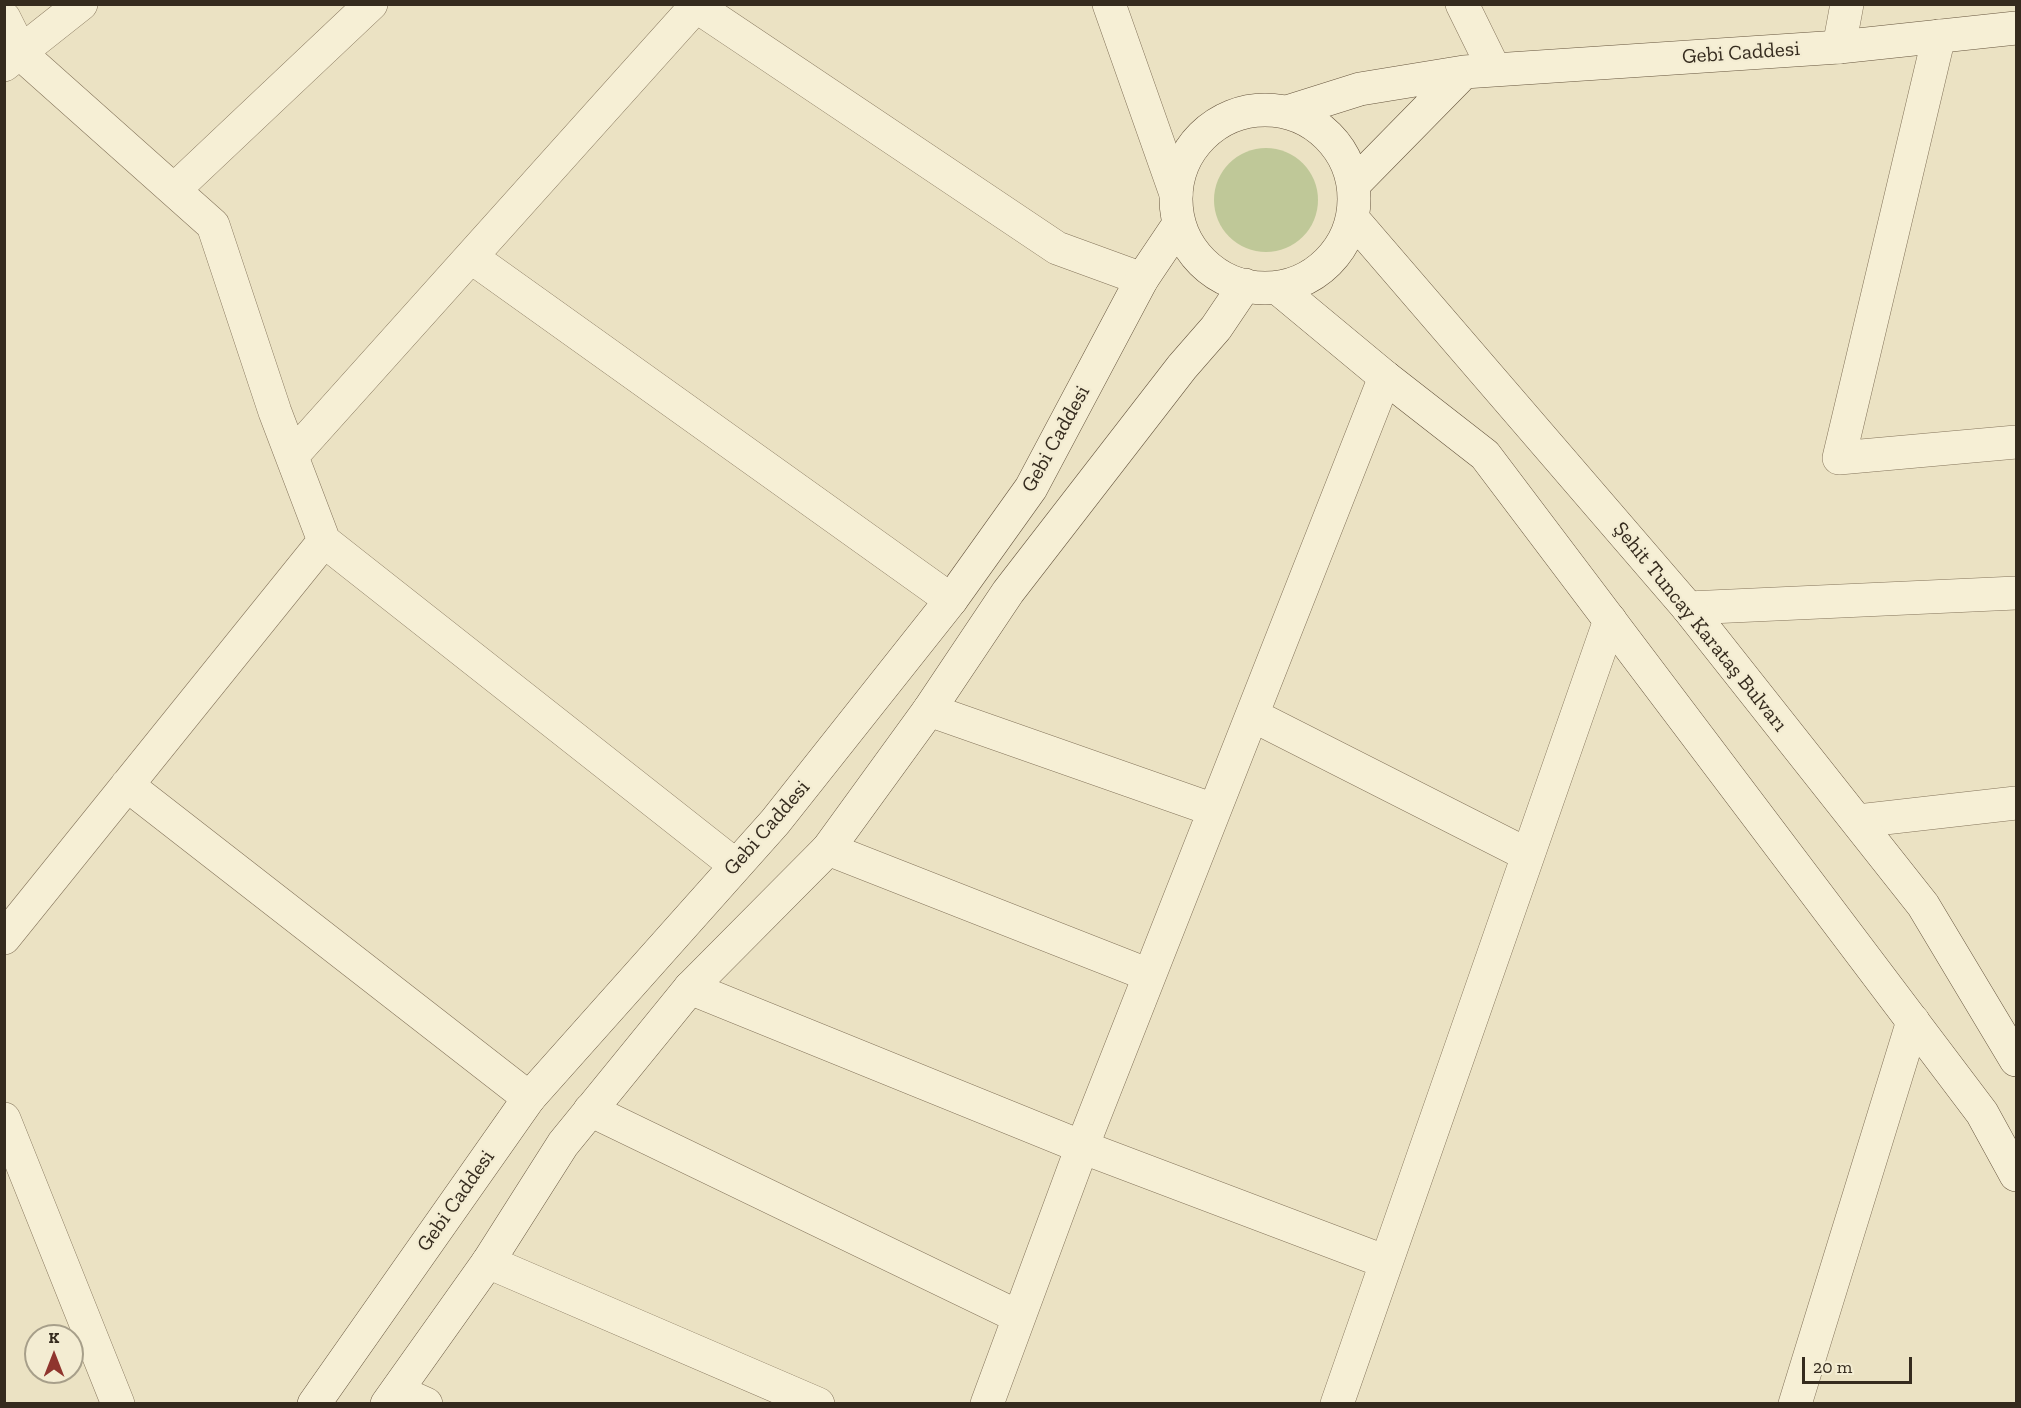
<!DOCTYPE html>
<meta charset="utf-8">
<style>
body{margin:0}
#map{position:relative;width:2021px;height:1408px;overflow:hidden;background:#ebe2c3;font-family:"Zilla Slab",serif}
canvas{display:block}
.frame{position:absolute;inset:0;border:6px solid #352b1e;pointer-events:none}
.north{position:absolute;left:24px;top:1324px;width:60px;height:60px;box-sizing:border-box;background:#f3ecd2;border:2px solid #a79f8a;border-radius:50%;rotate:0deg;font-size:16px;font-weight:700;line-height:24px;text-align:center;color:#352b1e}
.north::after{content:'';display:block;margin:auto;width:21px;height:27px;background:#8f352e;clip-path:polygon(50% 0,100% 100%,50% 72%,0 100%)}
.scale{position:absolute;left:1802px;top:1357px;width:110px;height:27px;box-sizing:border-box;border:3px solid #352b1e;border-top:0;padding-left:8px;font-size:18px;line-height:21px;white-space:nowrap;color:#352b1e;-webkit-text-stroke:4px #f3ecd2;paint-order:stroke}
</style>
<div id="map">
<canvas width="2021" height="1408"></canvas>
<div class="frame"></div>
<div class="north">K</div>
<div class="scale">20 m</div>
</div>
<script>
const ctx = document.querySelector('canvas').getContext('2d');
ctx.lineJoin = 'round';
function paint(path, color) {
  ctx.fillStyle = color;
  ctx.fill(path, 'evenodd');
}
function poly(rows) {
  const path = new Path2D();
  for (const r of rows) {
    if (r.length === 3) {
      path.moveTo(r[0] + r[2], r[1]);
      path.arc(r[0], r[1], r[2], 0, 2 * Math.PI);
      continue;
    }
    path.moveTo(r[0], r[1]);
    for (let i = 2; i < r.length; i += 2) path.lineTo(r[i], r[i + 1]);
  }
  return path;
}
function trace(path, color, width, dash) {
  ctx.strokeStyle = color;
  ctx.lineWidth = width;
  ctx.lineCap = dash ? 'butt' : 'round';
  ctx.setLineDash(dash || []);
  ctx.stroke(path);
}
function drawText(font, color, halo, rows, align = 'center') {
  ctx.font = font + ' "Zilla Slab",serif';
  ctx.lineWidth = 4.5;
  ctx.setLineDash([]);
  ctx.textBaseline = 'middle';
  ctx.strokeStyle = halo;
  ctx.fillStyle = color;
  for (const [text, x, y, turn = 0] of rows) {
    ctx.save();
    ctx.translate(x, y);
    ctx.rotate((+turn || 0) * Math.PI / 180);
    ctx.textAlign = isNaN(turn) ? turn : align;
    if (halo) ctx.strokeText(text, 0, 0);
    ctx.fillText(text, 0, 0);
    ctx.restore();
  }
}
const green = poly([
 [1266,200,52]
]);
const minor = poly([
 [1462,4,1494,69],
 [4,18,21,52,30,62,213,225,275,412,324,541,735,865],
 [1939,36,1839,458,2016,442],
 [1839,47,1847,4],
 [4,65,81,4],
 [174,190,371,4],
 [471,257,951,600],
 [292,456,696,6,1057,248,1142,279],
 [1688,608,2016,593],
 [929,710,1214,810],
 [1252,715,1528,855],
 [127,785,529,1098],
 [1858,821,2016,803],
 [828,849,1149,975],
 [4,938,324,541],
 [690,988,1082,1147,1386,1262],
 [590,1110,1019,1317],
 [4,1119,118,1404],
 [488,1262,818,1404],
 [397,1391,426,1404],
 [987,1404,1082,1147,1385,377],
 [1337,1404,1610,620],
 [1795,1404,1913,1021]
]);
const tertiary = poly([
 [1109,4,1176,194]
]);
const secondary = poly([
 [1265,199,89],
 [1287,112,1360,89,1464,72,1839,47,2016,28],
 [1353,185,1464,72],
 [1352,218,1688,608,1923,905,2016,1060],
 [1279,289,1385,377,1485,455,1982,1113,2016,1175],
 [314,1404,529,1098,775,822,951,600,1031,488,1142,279,1179,224],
 [387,1404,488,1262,563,1144,690,988,828,849,929,710,1008,592,1182,367,1216,328,1245,285]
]);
const streetNames = [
 ["Gebi Caddesi",1741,53,-4],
 ["Gebi Caddesi",1056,439,-61],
 ["Şehit Tuncay Karataş Bulvarı",1700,627,51],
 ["Gebi Caddesi",767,828,-49],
 ["Gebi Caddesi",456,1201,-55]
];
paint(green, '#bfc898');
trace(minor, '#84745b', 34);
trace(tertiary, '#84745b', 34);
trace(secondary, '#66553e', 34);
trace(minor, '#f6efd5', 33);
trace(tertiary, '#f6efd5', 33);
trace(secondary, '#f6efd5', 33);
drawText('21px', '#352b1e', '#f3ecd2', streetNames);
</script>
